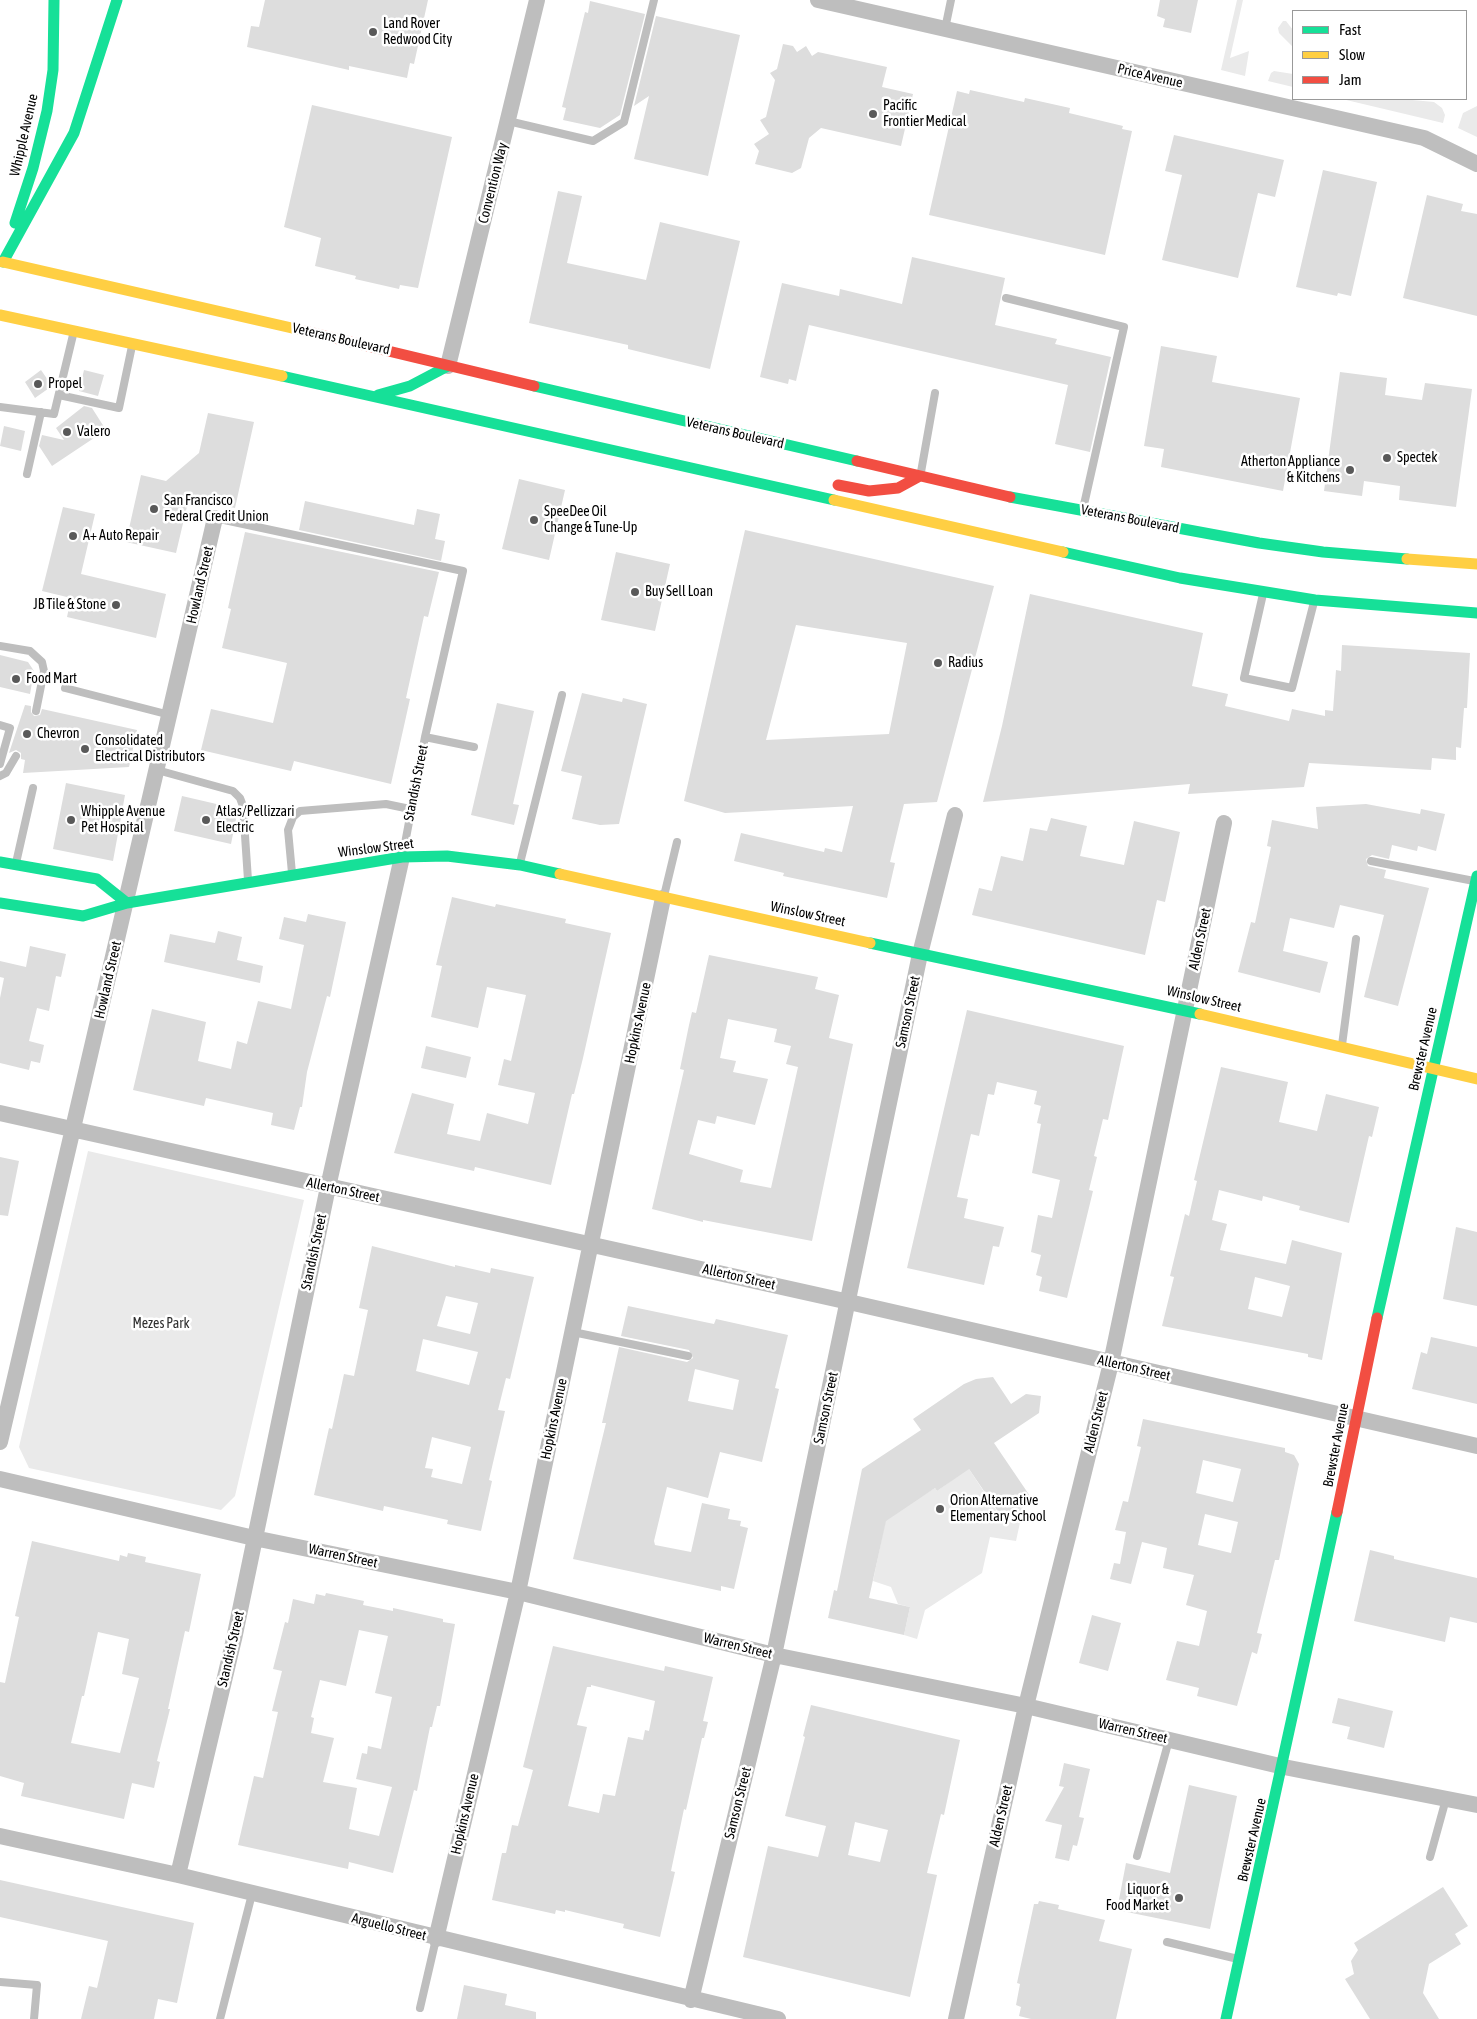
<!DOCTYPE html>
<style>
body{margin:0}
#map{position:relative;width:1477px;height:2019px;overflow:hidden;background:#fff;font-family:"Asap Condensed",sans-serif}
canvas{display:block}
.legend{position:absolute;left:1292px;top:10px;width:175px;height:90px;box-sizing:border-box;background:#fff;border:1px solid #999;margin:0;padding:6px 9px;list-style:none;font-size:15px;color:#000}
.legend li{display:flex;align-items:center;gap:10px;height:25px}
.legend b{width:25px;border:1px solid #999}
</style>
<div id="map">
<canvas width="1477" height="2019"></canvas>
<ul class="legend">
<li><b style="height:6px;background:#16e098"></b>Fast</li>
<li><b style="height:6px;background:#ffcf43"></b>Slow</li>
<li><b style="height:6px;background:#f24e42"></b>Jam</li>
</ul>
</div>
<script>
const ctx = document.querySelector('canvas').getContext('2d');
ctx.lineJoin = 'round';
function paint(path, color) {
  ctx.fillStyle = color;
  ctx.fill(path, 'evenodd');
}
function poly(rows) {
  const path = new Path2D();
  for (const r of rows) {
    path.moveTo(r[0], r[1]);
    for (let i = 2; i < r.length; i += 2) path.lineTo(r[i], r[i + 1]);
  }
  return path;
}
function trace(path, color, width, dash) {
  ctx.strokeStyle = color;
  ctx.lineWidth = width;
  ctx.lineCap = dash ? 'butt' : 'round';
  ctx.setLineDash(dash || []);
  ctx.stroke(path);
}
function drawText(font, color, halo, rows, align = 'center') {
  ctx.font = font + ' "Asap Condensed",sans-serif';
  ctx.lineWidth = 5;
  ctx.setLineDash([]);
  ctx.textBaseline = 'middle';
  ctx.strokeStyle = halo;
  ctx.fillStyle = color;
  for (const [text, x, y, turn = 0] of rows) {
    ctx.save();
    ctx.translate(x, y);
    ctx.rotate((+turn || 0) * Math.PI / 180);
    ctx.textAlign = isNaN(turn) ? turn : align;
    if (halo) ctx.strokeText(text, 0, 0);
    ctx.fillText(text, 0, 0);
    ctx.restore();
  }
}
const green = poly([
 [1237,0,1243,0,1230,58,1249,51,1245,76,1221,70],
 [1283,21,1286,21,1293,30,1293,47,1279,33,1278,28],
 [1274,71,1293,74,1293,87,1268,81,1271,73],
 [1342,99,1401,99,1434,102,1442,108,1445,115,1443,123],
 [1477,106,1477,137,1458,128,1463,113],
 [88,1151,304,1200,235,1496,221,1510,29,1468,19,1447],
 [965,1463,1002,1519,1024,1504,1016,1541,990,1537,982,1573,925,1610,917,1639,904,1635,910,1607,898,1604,891,1587,873,1581,886,1518,935,1488,937,1491,951,1481]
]);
const building = poly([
 [265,0,428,0,414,64,410,63,407,78,349,66,349,70,247,47,251,26,259,27],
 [1160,0,1198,0,1191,33,1163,27,1165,19,1157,16],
 [590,1,645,14,620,115,600,128,563,120,566,108,562,107,585,12,588,13],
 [656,16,740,35,708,176,634,159,649,96,634,106],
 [783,44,793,46,797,52,806,46,812,56,818,52,887,67,882,87,913,94,901,146,821,128,809,138,801,168,792,173,755,164,759,151,754,144,769,134,760,120,766,117,775,80,770,73,777,69],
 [970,90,1024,102,1025,98,1070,108,1069,113,1123,126,1122,129,1132,131,1105,255,929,215,957,91,969,94],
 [312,105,452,137,418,288,400,285,399,289,355,279,356,276,315,266,321,238,284,227],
 [1174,135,1284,160,1275,197,1258,193,1238,278,1162,260,1182,175,1165,171],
 [1323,170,1377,182,1351,296,1338,293,1337,296,1296,287],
 [558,191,582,196,567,263,646,280,660,222,740,241,710,369,628,349,628,345,529,323],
 [1427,195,1463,204,1461,211,1477,214,1477,316,1403,298],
 [912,257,1005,278,995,325,1057,339,1055,344,1111,357,1090,452,1055,444,1068,385,809,325,796,381,789,379,788,384,760,377,782,283,839,296,840,289,902,304],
 [1161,346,1217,356,1212,382,1300,398,1283,491,1161,467,1164,449,1144,446],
 [41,370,52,386,35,398,25,382],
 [84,370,104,375,98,396,79,391],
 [1340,372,1387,378,1385,395,1422,400,1425,383,1472,389,1456,507,1399,500,1400,486,1364,481,1362,496,1324,491],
 [84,406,92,408,106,430,52,466,39,446,42,435,64,440,56,428],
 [208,413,254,422,235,508,189,498,176,553,126,542,141,475,166,481,199,453],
 [4,426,25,431,21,451,0,446],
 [519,479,565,490,549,560,502,549],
 [305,501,414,525,417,509,440,514,435,539,445,541,441,561,299,530],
 [63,507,95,514,81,574,166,594,156,638,67,617,71,598,42,591],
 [745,530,994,586,937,802,904,804,890,862,895,863,887,898,783,876,784,873,734,861,741,833,824,852,825,848,842,852,853,806,725,813,684,801],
 [796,625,907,643,889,734,766,740],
 [245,532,439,572,428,617,424,616,406,698,410,699,391,784,294,761,291,771,201,750,211,709,273,723,287,663,222,648,231,609,228,608],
 [616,552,670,564,655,631,601,620],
 [1030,594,1203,633,1192,686,1228,694,1225,706,1289,721,1292,709,1325,716,1325,710,1333,711,1336,670,1341,671,1342,645,1470,653,1467,708,1464,708,1461,748,1456,747,1456,760,1432,758,1431,770,1309,763,1304,787,1188,794,1190,784,983,802,1002,726],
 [0,655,28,662,34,671,30,694,0,687],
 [582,693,622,702,623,698,647,704,619,824,600,825,572,819,582,776,561,771],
 [497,703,534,711,513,804,519,805,514,825,471,815],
 [25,705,31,706,31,712,34,716,40,715,42,709,137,730,129,767,23,773,25,760,21,759,21,753,16,750,9,753],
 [66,783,125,795,113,861,53,849],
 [182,796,238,809,231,844,174,831],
 [1366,804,1420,814,1421,809,1445,814,1436,851,1418,846,1417,851,1392,845,1389,859,1372,855,1366,859,1368,866,1386,870,1384,878,1429,888,1398,1006,1364,997,1384,915,1340,905,1334,928,1290,918,1283,951,1328,962,1320,993,1238,972,1251,922,1255,923,1271,847,1267,846,1272,820,1318,829,1316,807],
 [1051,818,1087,826,1080,856,1124,865,1134,821,1180,832,1165,902,1157,900,1145,955,972,915,979,888,992,891,1001,856,1023,861,1030,828,1047,831],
 [452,897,495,907,496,904,566,919,565,923,611,933,583,1058,574,1094,572,1094,551,1185,475,1167,474,1171,394,1153,412,1093,454,1104,447,1134,480,1141,487,1113,528,1124,535,1093,498,1085,504,1059,511,1061,526,995,487,987,478,1028,431,1017,442,966,436,965],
 [308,914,346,922,330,997,327,996,307,1072,302,1107,300,1107,294,1130,271,1125,273,1113,206,1098,204,1106,133,1090,152,1009,206,1022,198,1061,231,1069,237,1041,247,1044,258,1001,291,1009,304,945,279,939,284,917,306,922],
 [218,931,242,937,237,960,263,966,260,983,164,962,170,934,215,943],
 [30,946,66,954,61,977,56,976,49,1011,37,1008,29,1041,44,1045,40,1063,31,1061,29,1070,0,1063,0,998,4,978,0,977,0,961,26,967],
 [709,955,818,977,815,989,839,995,829,1038,853,1044,812,1241,703,1220,703,1222,652,1209,684,1070,680,1069,689,1025,692,1012,696,1013],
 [728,1019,777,1029,774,1042,791,1046,786,1064,798,1067,771,1188,740,1182,743,1170,689,1154,698,1120,715,1124,717,1116,755,1125,768,1079,733,1072,736,1061,720,1058],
 [967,1010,1124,1046,1108,1120,1103,1119,1094,1156,1097,1157,1089,1190,1093,1191,1067,1298,1039,1291,1042,1277,1036,1275,1041,1255,1031,1252,1038,1215,1052,1218,1060,1180,1032,1173,1041,1124,1037,1123,1041,1106,1034,1104,1037,1091,997,1082,994,1095,988,1094,979,1136,971,1134,957,1197,968,1199,964,1218,1004,1227,999,1247,993,1246,984,1285,907,1268],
 [426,1046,471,1057,466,1078,421,1068],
 [1221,1067,1288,1082,1279,1122,1317,1131,1326,1094,1379,1107,1372,1137,1369,1136,1349,1223,1299,1210,1300,1206,1263,1196,1262,1201,1219,1190,1212,1220,1227,1224,1220,1250,1286,1264,1292,1240,1342,1253,1322,1360,1308,1357,1308,1354,1162,1326,1174,1277,1170,1276,1185,1214,1189,1216,1197,1181,1194,1180],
 [1255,1277,1290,1286,1282,1317,1248,1309],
 [0,1157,19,1161,8,1216,0,1215],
 [1456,1227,1477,1232,1477,1306,1443,1299],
 [372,1246,455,1267,455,1265,490,1273,491,1268,534,1277,510,1379,506,1378,498,1410,505,1411,489,1480,492,1481,481,1531,447,1524,448,1520,384,1506,383,1511,314,1495,329,1428,332,1429,344,1374,354,1376,368,1310,359,1308],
 [446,1296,478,1303,470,1334,437,1326],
 [423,1339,478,1352,469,1385,416,1371],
 [432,1437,471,1447,462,1484,431,1477,433,1469,425,1468],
 [628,1306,714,1324,716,1319,788,1335,775,1388,779,1389,762,1462,720,1452,708,1498,667,1487,654,1541,655,1545,691,1552,702,1503,730,1509,728,1519,741,1521,740,1526,748,1528,734,1589,721,1586,721,1591,573,1559,606,1423,602,1423,619,1347,687,1362,693,1358,689,1350,621,1336],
 [695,1369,739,1380,733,1410,688,1401],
 [1431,1337,1477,1347,1477,1404,1412,1389,1421,1352,1427,1354],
 [993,1377,1011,1404,1026,1394,1041,1396,1039,1413,994,1443,1032,1499,1003,1519,969,1469,937,1491,935,1488,886,1521,869,1598,910,1607,904,1635,828,1618,834,1590,837,1591,862,1469,921,1430,913,1419,964,1384,976,1379],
 [1143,1419,1285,1448,1285,1452,1294,1455,1299,1464,1279,1560,1275,1560,1257,1633,1262,1634,1257,1654,1252,1652,1237,1706,1197,1696,1199,1688,1166,1680,1177,1641,1199,1646,1207,1611,1186,1605,1194,1575,1163,1568,1167,1548,1142,1542,1131,1584,1110,1579,1114,1563,1120,1564,1126,1532,1115,1530,1123,1501,1128,1502,1141,1447,1137,1446],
 [1203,1460,1241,1469,1233,1502,1196,1493],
 [1205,1514,1238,1522,1231,1553,1198,1545],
 [32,1541,119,1561,120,1555,127,1557,128,1553,146,1557,145,1562,201,1574,189,1632,185,1631,168,1709,170,1709,157,1761,160,1762,154,1788,132,1783,124,1819,21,1796,24,1783,0,1776,0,1682,5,1683,19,1617,15,1616],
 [98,1632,129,1639,122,1674,139,1678,120,1753,71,1743,82,1696,84,1696],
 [1370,1550,1394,1556,1394,1559,1477,1578,1477,1623,1450,1617,1445,1642,1354,1621],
 [326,1593,364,1601,363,1605,393,1611,393,1608,443,1619,443,1622,455,1624,440,1706,437,1706,432,1727,430,1727,417,1791,414,1790,393,1873,349,1862,348,1869,238,1845,254,1776,263,1778,278,1712,272,1711,282,1671,273,1669,285,1622,288,1623,293,1599,314,1604,316,1594,325,1596],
 [359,1630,388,1636,375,1693,392,1697,381,1749,368,1746,367,1754,362,1753,356,1779,392,1787,379,1836,349,1829,357,1788,323,1782,334,1738,311,1733,314,1718,311,1717,320,1680,346,1686],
 [1092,1615,1121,1623,1108,1671,1079,1663],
 [553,1646,664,1671,665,1666,713,1677,703,1721,708,1722,704,1738,702,1738,686,1810,684,1809,671,1871,675,1872,660,1937,623,1928,624,1924,565,1910,565,1912,556,1910,555,1914,492,1900,502,1853,506,1853,512,1825,518,1826,533,1770,523,1767],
 [591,1685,655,1701,649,1731,645,1730,643,1740,628,1737,615,1796,603,1794,599,1813,568,1806,587,1727,577,1725,587,1687,591,1687],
 [1338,1698,1393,1711,1384,1748,1347,1739,1350,1727,1332,1723],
 [811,1705,960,1740,944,1815,941,1814,927,1873,937,1875,910,1997,743,1957,768,1846,818,1857,826,1826,785,1816,805,1737,803,1736],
 [855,1822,888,1830,880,1862,848,1855],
 [1064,1763,1090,1769,1079,1817,1084,1818,1077,1846,1073,1845,1069,1861,1055,1858,1062,1825,1045,1821,1064,1787,1059,1786],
 [1189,1785,1237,1796,1210,1929,1117,1910,1126,1863,1170,1873],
 [0,1880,194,1923,177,2003,158,1999,154,2019,81,2019,89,1986,97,1988,108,1941,0,1917],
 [1443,1887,1468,1926,1455,1934,1461,1944,1429,1964,1423,1993,1439,2019,1370,2019,1345,1979,1354,1974,1351,1961,1358,1950,1354,1943],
 [1039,1901,1059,1905,1058,1909,1105,1920,1099,1941,1132,1949,1116,2019,1031,2019,1019,2016,1021,2007,1016,2005,1020,1984,1017,1983,1034,1904,1038,1904],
 [464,1985,507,1994,505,2005,536,2012,536,2019,457,2019]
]);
const lane = poly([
 [945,29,951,0],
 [508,121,593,141,624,122,654,0],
 [1006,298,1124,327,1083,509],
 [59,395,119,408,132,346],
 [0,407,54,414,73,335],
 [921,472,935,393],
 [27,474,41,412],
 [215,518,463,571,425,737,403,854],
 [1263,594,1244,678,1292,688,1314,602],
 [0,646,30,651,42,662,44,671,36,711],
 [65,688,170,715],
 [0,725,10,728,0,764],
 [425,737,474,747],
 [157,770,233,791,240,798,243,806,248,880],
 [0,776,6,773,16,756],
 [1371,861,1474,881],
 [16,863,33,788],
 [520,863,562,695],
 [292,873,288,830,293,817,300,811,386,804,410,809],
 [664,896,677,842],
 [1342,1045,1356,939],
 [573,1332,688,1356],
 [1137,1856,1169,1740],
 [1430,1857,1446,1799],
 [1167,1942,1238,1959],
 [0,1982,37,1985,34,2019],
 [420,2008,436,1939],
 [220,2019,252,1894]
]);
const street = poly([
 [818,0,1424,138,1477,164],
 [448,366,537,0],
 [0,1113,849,1302,1477,1446],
 [0,1442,215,518],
 [0,1479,254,1538,518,1592,774,1655,1026,1706,1284,1767,1477,1805],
 [0,1836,178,1875,778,2019],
 [178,1875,234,1639,328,1187,402,857],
 [436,1939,518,1592,663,898],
 [691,2000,774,1655,920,954,955,815],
 [956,2019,1026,1706,1111,1363,1224,823]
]);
const fast = poly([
 [15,223,33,168,47,111,53,70,54,0],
 [3,262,74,133,117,0],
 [282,376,834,500],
 [534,386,857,461],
 [378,395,410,386,448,366],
 [1010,497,1259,543,1323,552,1407,559],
 [1063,552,1180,578,1315,600,1477,613],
 [0,862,97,879,127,903],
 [0,903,83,916,127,903,402,857,447,856,520,865,560,874],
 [870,943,1200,1014],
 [1377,1318,1477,876],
 [1226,2019,1337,1512]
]);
const slow = poly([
 [3,262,305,331],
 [0,315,282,376],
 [834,500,1063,552],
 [1407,559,1477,564],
 [560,874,870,943],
 [1200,1014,1477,1079]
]);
const jam = poly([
 [305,331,534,386],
 [857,461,1010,497],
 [838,485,869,491,898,488,920,476],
 [1337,1512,1377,1318]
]);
const markers = [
 [373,32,5,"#595959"],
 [873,114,5,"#595959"],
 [38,384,5,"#595959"],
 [67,432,5,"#595959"],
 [1387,458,5,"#595959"],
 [1350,470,5,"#595959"],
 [154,509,5,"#595959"],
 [534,520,5,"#595959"],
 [73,536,5,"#595959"],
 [635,592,5,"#595959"],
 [116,605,5,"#595959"],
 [938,663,5,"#595959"],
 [16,679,5,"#595959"],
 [27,734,5,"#595959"],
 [85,749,5,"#595959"],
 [71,820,5,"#595959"],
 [206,820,5,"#595959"],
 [940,1509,5,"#595959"],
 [1179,1898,5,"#595959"]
];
const poiNames = [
 ["Land Rover",383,24],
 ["Redwood City",383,40],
 ["Pacific",883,106],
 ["Frontier Medical",883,122],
 ["Propel",48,384],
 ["Valero",77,432],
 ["Spectek",1397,458],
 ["Atherton Appliance",1340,462,"right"],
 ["& Kitchens",1340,478,"right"],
 ["San Francisco",164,501],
 ["Federal Credit Union",164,517],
 ["SpeeDee Oil",544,512],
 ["Change & Tune-Up",544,528],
 ["A+ Auto Repair",83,536],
 ["Buy Sell Loan",645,592],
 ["JB Tile & Stone",106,605,"right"],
 ["Radius",948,663],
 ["Food Mart",26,679],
 ["Chevron",37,734],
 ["Consolidated",95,741],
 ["Electrical Distributors",95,757],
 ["Whipple Avenue",81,812],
 ["Pet Hospital",81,828],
 ["Atlas/Pellizzari",216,812],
 ["Electric",216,828],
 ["Orion Alternative",950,1501],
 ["Elementary School",950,1517],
 ["Liquor &",1169,1890,"right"],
 ["Food Market",1169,1906,"right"]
];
const streetNames = [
 ["Price Avenue",1150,76,13],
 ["Whipple Avenue",24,135,-77],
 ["Convention Way",493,183,-76],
 ["Veterans Boulevard",341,339,13],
 ["Veterans Boulevard",735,433,13],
 ["Veterans Boulevard",1130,519,11],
 ["Howland Street",200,585,-77],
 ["Standish Street",416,783,-79],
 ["Winslow Street",376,848,-7],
 ["Winslow Street",808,914,12],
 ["Alden Street",1200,939,-78],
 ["Howland Street",108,980,-77],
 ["Winslow Street",1204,999,13],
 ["Samson Street",908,1012,-78],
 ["Hopkins Avenue",638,1023,-78],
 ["Brewster Avenue",1423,1049,-77],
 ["Allerton Street",343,1190,12],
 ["Standish Street",314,1252,-78],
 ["Allerton Street",739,1277,13],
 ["Allerton Street",1134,1368,13],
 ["Samson Street",826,1408,-78],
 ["Hopkins Avenue",554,1419,-78],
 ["Alden Street",1096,1422,-76],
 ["Brewster Avenue",1336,1445,-79],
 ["Warren Street",343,1556,12],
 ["Warren Street",738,1646,14],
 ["Standish Street",231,1649,-77],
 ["Warren Street",1133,1731,13],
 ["Samson Street",738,1803,-76],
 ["Hopkins Avenue",465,1814,-77],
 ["Alden Street",1001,1816,-77],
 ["Brewster Avenue",1252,1840,-77],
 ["Arguello Street",389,1927,14]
];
const parkNames = [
 ["Mezes Park",161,1324]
];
paint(green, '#eaeaea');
paint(building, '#ddd');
trace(lane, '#bebebe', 8);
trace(street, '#bebebe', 16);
trace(fast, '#16e098', 11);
trace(slow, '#ffcf43', 11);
trace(jam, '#f24e42', 11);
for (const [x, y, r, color] of markers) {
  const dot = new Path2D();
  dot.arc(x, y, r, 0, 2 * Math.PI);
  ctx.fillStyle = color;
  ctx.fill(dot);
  trace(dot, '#fff', 2);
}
drawText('14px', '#000', '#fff', poiNames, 'left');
drawText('14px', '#000', '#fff', streetNames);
drawText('14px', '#303030', '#fff', parkNames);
</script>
